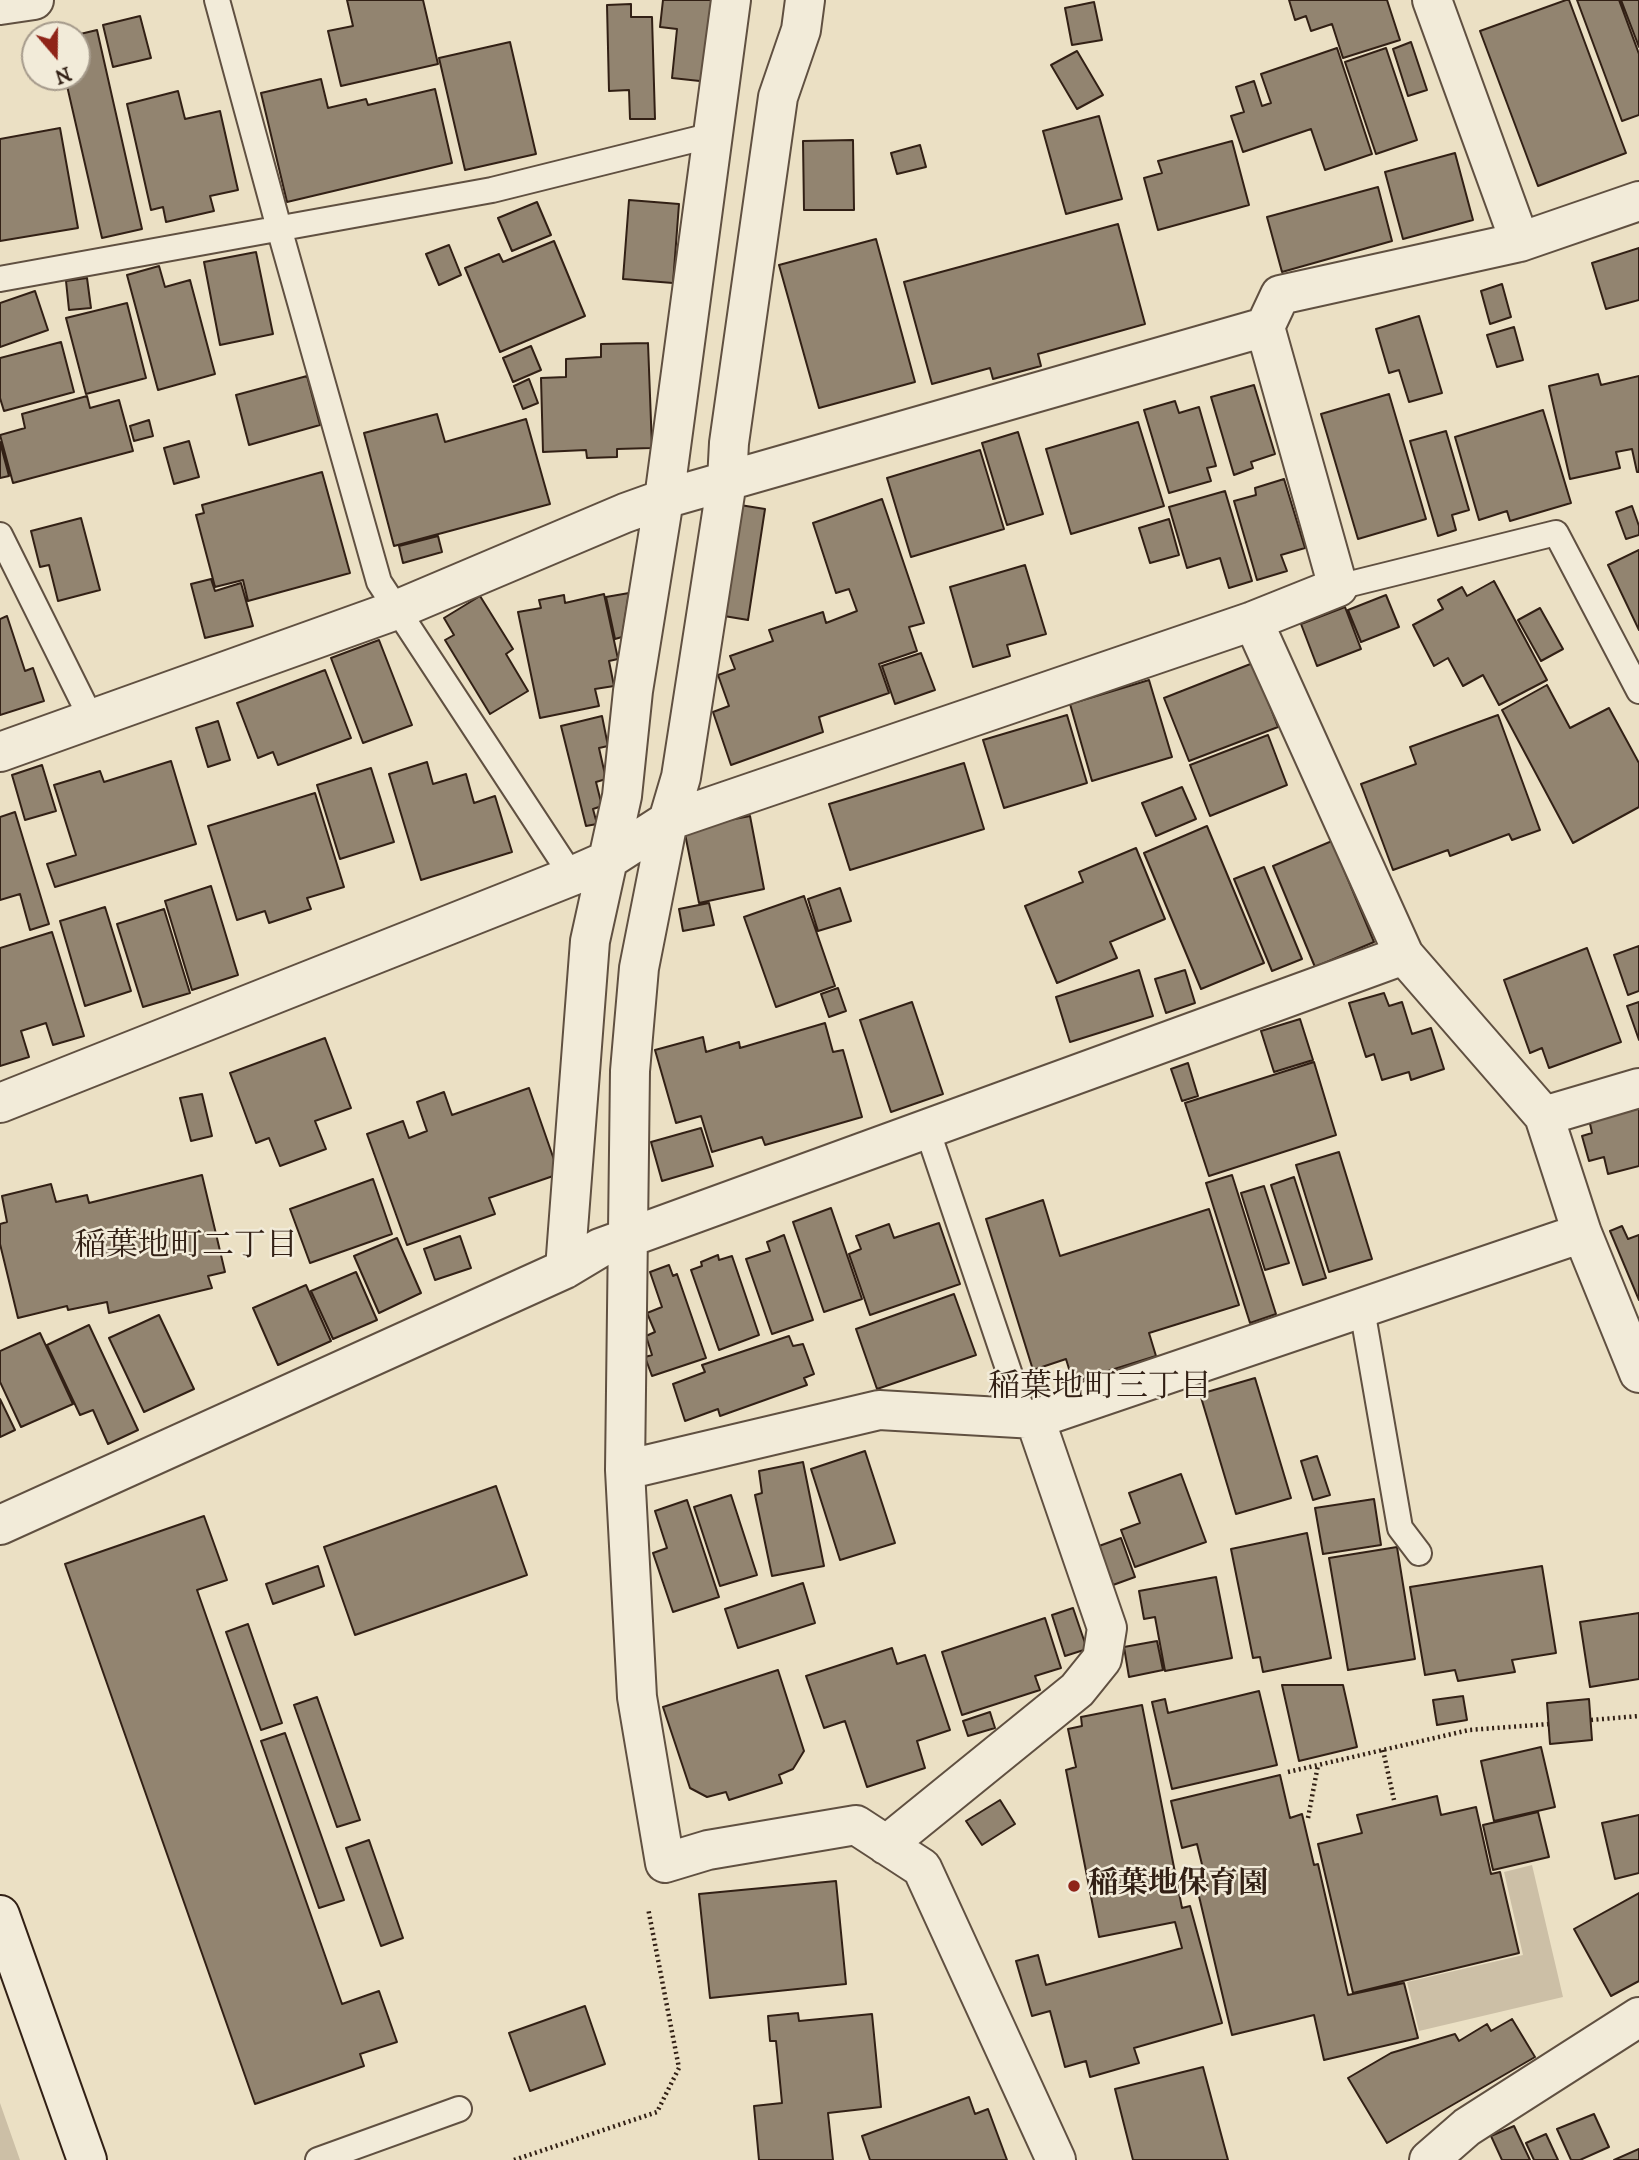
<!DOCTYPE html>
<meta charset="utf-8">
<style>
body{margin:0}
#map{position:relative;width:1639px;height:2160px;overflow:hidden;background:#ebe0c4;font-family:"IM FELL DW Pica",serif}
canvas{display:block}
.north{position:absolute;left:21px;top:21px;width:70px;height:70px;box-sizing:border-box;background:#f2ebd9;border:2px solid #a59a8b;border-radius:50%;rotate:160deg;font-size:19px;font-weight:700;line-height:28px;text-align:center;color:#322015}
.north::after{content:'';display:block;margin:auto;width:24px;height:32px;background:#8f2418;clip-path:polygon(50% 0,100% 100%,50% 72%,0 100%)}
</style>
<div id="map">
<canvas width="1639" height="2160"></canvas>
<div class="north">N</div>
</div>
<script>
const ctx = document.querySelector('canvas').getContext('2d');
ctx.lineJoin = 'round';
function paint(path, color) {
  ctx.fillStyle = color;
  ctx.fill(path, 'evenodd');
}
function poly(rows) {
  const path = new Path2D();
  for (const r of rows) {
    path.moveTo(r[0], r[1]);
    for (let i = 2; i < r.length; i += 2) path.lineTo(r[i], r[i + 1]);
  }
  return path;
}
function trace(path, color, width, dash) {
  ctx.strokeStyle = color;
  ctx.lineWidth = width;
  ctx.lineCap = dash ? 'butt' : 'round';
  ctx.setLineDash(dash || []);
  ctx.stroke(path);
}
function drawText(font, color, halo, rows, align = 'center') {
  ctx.font = font + ' "IM FELL DW Pica","Noto Serif JP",serif';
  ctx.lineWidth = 5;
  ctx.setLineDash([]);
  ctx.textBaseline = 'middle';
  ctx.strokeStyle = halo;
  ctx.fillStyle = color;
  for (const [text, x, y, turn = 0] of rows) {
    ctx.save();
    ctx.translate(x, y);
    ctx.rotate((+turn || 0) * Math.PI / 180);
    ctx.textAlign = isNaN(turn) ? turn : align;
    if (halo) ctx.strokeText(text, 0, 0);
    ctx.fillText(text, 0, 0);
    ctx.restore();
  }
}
const green = poly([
 [1532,1865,1563,1997,1419,2031,1407,1982,1523,1955,1504,1872],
 [0,2103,20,2160,0,2160]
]);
const building = poly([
 [347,0,423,0,438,64,341,86,328,31,353,26,347,0],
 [663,0,718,0,709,82,672,78,677,29,660,27,663,0],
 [1289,0,1387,0,1400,40,1343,58,1332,24,1311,31,1306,16,1295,20,1289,0],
 [1566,0,1569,0,1626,153,1538,186,1480,31,1566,0],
 [1577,0,1619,0,1639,54,1639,115,1622,121,1577,0],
 [1621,0,1639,0,1639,47,1621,0],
 [1094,2,1102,40,1072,45,1065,8,1094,2],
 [631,4,631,17,652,17,655,119,630,119,629,90,609,91,607,5,631,4],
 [140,16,151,58,113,67,103,25,140,16],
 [97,30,142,229,102,238,65,77,77,77,76,35,97,30],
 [510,42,536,154,465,170,439,58,510,42],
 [1411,42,1427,90,1408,96,1393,49,1411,42],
 [1337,48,1372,154,1325,170,1311,129,1243,152,1231,116,1244,112,1236,87,1254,81,1262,106,1271,103,1261,74,1337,48],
 [1386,48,1417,140,1376,154,1345,62,1386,48],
 [1077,51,1103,95,1077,109,1051,65,1077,51],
 [321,79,328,108,366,99,368,105,435,89,452,163,287,202,261,93,321,79],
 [178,91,185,119,220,111,238,190,210,196,214,211,166,222,163,207,151,210,127,104,178,91],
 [1099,116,1122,199,1066,214,1043,131,1099,116],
 [60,128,78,228,0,241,0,139,60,128],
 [853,140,854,210,804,210,803,141,853,140],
 [1232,141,1249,205,1158,230,1144,178,1162,173,1158,161,1232,141],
 [920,145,926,167,897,174,891,153,920,145],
 [1455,153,1473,220,1403,239,1385,172,1455,153],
 [1378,187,1392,241,1282,272,1267,217,1378,187],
 [629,200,679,204,673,283,623,279,629,200],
 [537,202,551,235,512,251,498,218,537,202],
 [1118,224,1145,324,1038,354,1041,366,993,379,990,368,932,384,904,282,1118,224],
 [876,239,915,382,819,408,779,265,876,239],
 [554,241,585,316,500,352,465,268,499,254,503,262,554,241],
 [449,245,461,275,439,285,426,254,449,245],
 [1639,248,1639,300,1606,309,1592,263,1639,248],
 [256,252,273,334,220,345,204,262,256,252],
 [159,266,165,287,190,280,215,374,158,390,127,275,159,266],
 [87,278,91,308,69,310,66,281,87,278],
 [1502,284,1511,317,1490,324,1481,291,1502,284],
 [35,291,48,330,0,347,0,303,35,291],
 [127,303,146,378,86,394,66,318,127,303],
 [1419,316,1442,393,1409,402,1399,370,1389,373,1376,329,1419,316],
 [1514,327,1523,360,1497,367,1487,335,1514,327],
 [61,342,74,392,4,411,0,398,0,358,61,342],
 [648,343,652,448,617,449,617,457,587,458,586,450,543,452,541,378,566,377,566,359,601,357,601,344,648,343],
 [531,346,541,370,513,382,503,358,531,346],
 [1598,374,1601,385,1639,376,1639,472,1637,472,1632,449,1616,452,1620,468,1570,479,1549,386,1598,374],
 [307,376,320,425,249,445,236,395,307,376],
 [529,379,538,403,523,409,514,386,529,379],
 [1254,385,1275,454,1251,462,1253,468,1234,475,1211,397,1254,385],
 [1389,394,1426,519,1358,539,1321,414,1389,394],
 [87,396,90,408,119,400,133,451,13,483,0,435,25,428,22,414,87,396],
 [1175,401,1179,413,1199,407,1216,466,1207,468,1211,481,1169,493,1144,410,1175,401],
 [1543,410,1571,503,1510,521,1507,511,1479,520,1455,437,1543,410],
 [437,414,445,442,526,419,550,504,394,546,364,433,437,414],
 [149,420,153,436,134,441,130,426,149,420],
 [1138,422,1164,506,1071,534,1046,449,1138,422],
 [1446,431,1469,510,1452,515,1456,530,1438,536,1410,441,1446,431],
 [1018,432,1043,514,1007,525,982,443,1018,432],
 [189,441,199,477,174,484,164,448,189,441],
 [0,442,9,476,0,478,0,442],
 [980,450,1004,529,911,557,887,478,980,450],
 [322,472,350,573,248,601,243,580,215,587,196,515,204,513,202,505,322,472],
 [1284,479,1305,548,1281,555,1287,571,1257,580,1234,501,1256,495,1255,488,1284,479],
 [1225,491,1252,581,1229,588,1220,558,1187,568,1169,507,1225,491],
 [882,499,924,623,909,627,917,651,879,664,889,693,819,717,823,732,731,765,713,712,729,706,718,675,735,669,730,656,773,641,769,630,823,612,826,623,857,611,849,589,836,593,813,523,882,499],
 [740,505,765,509,748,620,724,616,740,505],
 [1632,506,1639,526,1639,535,1626,539,1616,512,1632,506],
 [81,518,100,590,58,601,49,565,40,567,31,531,81,518],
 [1169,519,1179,555,1150,563,1139,528,1169,519],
 [438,536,442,552,403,563,399,546,438,536],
 [1639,550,1639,630,1608,565,1639,550],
 [1025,565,1046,634,1007,645,1010,656,973,667,950,587,1025,565],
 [211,579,215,591,241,583,253,626,205,638,191,584,211,579],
 [1494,581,1547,680,1499,705,1483,675,1463,686,1448,658,1434,666,1413,625,1443,609,1438,600,1462,587,1467,596,1494,581],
 [629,593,622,637,615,639,606,597,629,593],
 [604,594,618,659,609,661,614,686,595,689,599,706,540,718,518,612,541,608,539,600,564,595,565,603,604,594],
 [1386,595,1399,627,1361,642,1348,610,1386,595],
 [480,596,513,649,506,654,528,691,490,714,445,640,454,635,444,618,480,596],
 [1345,607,1361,649,1317,666,1301,624,1345,607],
 [1540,608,1563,649,1541,661,1518,620,1540,608],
 [7,616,25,671,33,668,44,701,0,715,0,619,7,616],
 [379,640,412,725,363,743,331,658,379,640],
 [921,653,935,690,895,704,882,666,921,653],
 [1253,663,1278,727,1189,761,1164,698,1253,663],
 [325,670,351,738,278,765,273,752,258,758,237,703,325,670],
 [1149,680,1172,757,1092,781,1070,704,1149,680],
 [1547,685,1570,728,1609,708,1639,763,1639,807,1573,843,1502,710,1547,685],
 [1067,715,1087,783,1004,808,983,740,1067,715],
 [1498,715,1540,830,1512,840,1509,834,1450,856,1448,850,1393,870,1361,784,1416,764,1410,747,1498,715],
 [602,716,608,746,599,748,606,779,596,782,602,806,593,809,597,824,586,826,561,726,602,716],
 [218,721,230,760,208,767,196,728,218,721],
 [1268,735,1287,785,1210,816,1190,765,1268,735],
 [171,761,196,844,55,887,47,864,76,855,54,785,100,771,104,782,171,761],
 [427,762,433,784,466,774,474,803,495,796,512,852,421,880,389,774,427,762],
 [964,763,984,829,850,870,829,804,964,763],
 [42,765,56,811,25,820,12,775,42,765],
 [371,768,394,842,340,859,317,785,371,768],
 [1182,787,1196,819,1156,836,1142,803,1182,787],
 [315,793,344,887,307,898,311,909,269,923,265,911,237,920,208,826,315,793],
 [15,812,49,924,30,930,20,894,0,900,0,817,15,812],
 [750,816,764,889,699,903,684,829,750,816],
 [1207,826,1264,963,1201,989,1144,853,1207,826],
 [1332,841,1374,942,1315,967,1273,866,1332,841],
 [1136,848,1165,919,1110,942,1117,958,1057,983,1025,906,1083,882,1079,872,1136,848],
 [1264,867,1302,959,1272,971,1234,879,1264,867],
 [211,886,238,975,192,990,165,901,211,886],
 [840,888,851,921,818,931,808,899,840,888],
 [804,896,835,986,776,1007,744,917,804,896],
 [709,903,714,925,683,931,679,909,709,903],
 [105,907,131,991,85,1006,60,921,105,907],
 [164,909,190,993,143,1007,117,924,164,909],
 [52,932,84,1036,53,1045,46,1023,21,1031,29,1057,0,1066,0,948,52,932],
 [1639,946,1639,991,1628,995,1614,955,1639,946],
 [1587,948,1621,1042,1549,1068,1542,1048,1530,1053,1504,980,1587,948],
 [1139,970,1153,1016,1070,1042,1056,997,1139,970],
 [1185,970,1195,1003,1166,1013,1155,979,1185,970],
 [838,988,846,1011,829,1017,821,994,838,988],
 [1384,993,1389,1006,1402,1002,1412,1034,1431,1028,1444,1069,1411,1080,1409,1072,1382,1080,1374,1054,1366,1057,1349,1003,1384,993],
 [912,1002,943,1094,891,1112,860,1020,912,1002],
 [1639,1002,1639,1040,1627,1006,1639,1002],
 [1300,1019,1313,1060,1274,1072,1261,1031,1300,1019],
 [825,1023,833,1052,843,1050,862,1117,765,1145,762,1137,712,1152,701,1116,676,1123,655,1050,703,1037,706,1052,739,1042,740,1048,825,1023],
 [325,1038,351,1108,315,1121,326,1149,280,1166,269,1138,256,1143,230,1073,325,1038],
 [1314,1062,1336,1135,1209,1176,1185,1103,1314,1062],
 [1188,1063,1198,1096,1182,1101,1171,1069,1188,1063],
 [529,1088,559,1174,489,1198,495,1214,407,1245,367,1134,403,1121,409,1138,427,1131,417,1102,444,1092,452,1115,529,1088],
 [202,1094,212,1136,191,1141,180,1098,202,1094],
 [1639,1106,1639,1166,1608,1174,1604,1157,1589,1161,1582,1136,1592,1133,1589,1119,1639,1106],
 [701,1128,713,1166,662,1181,651,1142,701,1128],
 [1339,1152,1372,1259,1329,1272,1296,1165,1339,1152],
 [202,1175,225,1272,208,1276,212,1288,109,1313,107,1302,68,1310,67,1306,18,1318,0,1244,0,1224,7,1222,2,1196,51,1184,56,1202,87,1195,89,1203,202,1175],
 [1232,1175,1276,1314,1250,1323,1206,1183,1232,1175],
 [1294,1177,1326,1278,1303,1285,1271,1185,1294,1177],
 [373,1179,392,1234,310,1263,290,1209,373,1179],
 [1264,1186,1289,1263,1265,1270,1241,1193,1264,1186],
 [1043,1200,1060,1256,1209,1209,1239,1305,1149,1333,1156,1356,1073,1382,1066,1359,1033,1370,986,1219,1043,1200],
 [831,1208,862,1299,824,1312,793,1222,831,1208],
 [939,1223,960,1284,870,1315,849,1254,861,1249,856,1236,889,1224,894,1238,939,1223],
 [1622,1226,1628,1239,1639,1235,1639,1300,1610,1231,1622,1226],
 [784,1235,813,1320,772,1334,746,1259,770,1251,767,1242,784,1235],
 [460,1236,471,1268,435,1280,424,1249,460,1236],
 [397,1238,421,1293,379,1313,354,1256,397,1238],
 [718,1255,719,1260,732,1256,759,1335,719,1350,691,1270,702,1266,701,1262,718,1255],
 [669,1265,673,1276,677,1274,706,1358,652,1376,645,1357,652,1355,646,1336,655,1332,647,1313,662,1307,650,1272,669,1265],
 [356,1272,377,1320,333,1339,311,1291,356,1272],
 [306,1285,331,1341,278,1365,253,1308,306,1285],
 [954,1294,976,1355,877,1389,856,1329,954,1294],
 [159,1315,194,1389,144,1412,109,1338,159,1315],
 [89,1325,138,1430,108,1444,93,1410,80,1415,47,1345,89,1325],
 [40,1333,73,1404,21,1427,0,1382,0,1351,40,1333],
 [789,1336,793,1346,803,1344,814,1374,804,1378,807,1385,720,1416,718,1409,685,1421,673,1384,705,1372,702,1365,789,1336],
 [1255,1378,1291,1498,1236,1514,1200,1394,1255,1378],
 [0,1399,15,1430,0,1437,0,1399],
 [865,1451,895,1543,840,1560,811,1469,865,1451],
 [1317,1456,1330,1495,1313,1500,1301,1461,1317,1456],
 [803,1462,824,1566,772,1576,755,1495,762,1493,759,1471,803,1462],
 [1181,1474,1206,1542,1135,1567,1121,1530,1140,1523,1129,1493,1181,1474],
 [496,1486,527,1575,355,1635,324,1547,496,1486],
 [731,1495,757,1575,720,1586,694,1507,731,1495],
 [1374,1499,1381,1545,1323,1554,1315,1508,1374,1499],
 [687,1500,719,1597,673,1612,653,1553,667,1548,655,1511,687,1500],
 [204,1516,227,1580,197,1590,342,2004,379,1991,397,2042,360,2054,364,2066,255,2104,65,1564,204,1516],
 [1307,1533,1331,1658,1263,1672,1260,1657,1253,1658,1231,1549,1307,1533],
 [1121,1538,1135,1577,1113,1585,1099,1546,1121,1538],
 [1397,1547,1415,1659,1348,1670,1329,1558,1397,1547],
 [318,1566,324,1586,273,1604,266,1584,318,1566],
 [1542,1566,1556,1653,1512,1660,1515,1672,1458,1681,1455,1670,1425,1675,1410,1587,1542,1566],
 [1216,1577,1232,1658,1165,1671,1155,1617,1144,1619,1139,1591,1216,1577],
 [803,1583,815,1623,738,1648,725,1609,803,1583],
 [1073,1608,1087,1649,1065,1656,1052,1615,1073,1608],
 [1639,1613,1639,1679,1590,1687,1580,1622,1639,1613],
 [1045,1618,1061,1668,1035,1676,1040,1690,962,1715,942,1652,1045,1618],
 [248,1624,282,1723,261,1730,226,1632,248,1624],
 [1157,1641,1163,1670,1129,1677,1124,1647,1157,1641],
 [892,1648,897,1664,925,1655,950,1730,917,1741,925,1768,867,1787,845,1721,824,1728,806,1676,892,1648],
 [778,1670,804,1751,793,1769,779,1775,782,1783,729,1800,726,1792,707,1797,690,1788,663,1707,778,1670],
 [1282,1685,1343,1685,1357,1747,1299,1761,1282,1685],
 [1259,1691,1277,1765,1172,1789,1152,1702,1165,1699,1168,1713,1259,1691],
 [1463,1696,1467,1720,1437,1725,1433,1700,1463,1696],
 [317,1697,360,1820,337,1827,294,1705,317,1697],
 [1589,1699,1592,1740,1550,1744,1547,1703,1589,1699],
 [1142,1705,1182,1908,1190,1906,1222,2023,1134,2048,1139,2063,1090,2077,1086,2061,1065,2067,1050,2011,1032,2016,1016,1961,1038,1955,1046,1985,1182,1948,1175,1922,1099,1937,1066,1770,1076,1767,1068,1729,1082,1726,1081,1717,1142,1705],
 [990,1712,995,1728,968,1736,963,1721,990,1712],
 [285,1733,344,1900,319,1908,261,1741,285,1733],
 [1541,1747,1555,1807,1494,1821,1481,1761,1541,1747],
 [1280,1775,1290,1818,1302,1814,1314,1865,1318,1864,1348,1995,1404,1983,1418,2038,1324,2060,1314,2015,1232,2035,1198,1892,1208,1889,1197,1844,1182,1848,1171,1801,1280,1775],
 [1437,1796,1441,1815,1476,1807,1491,1874,1500,1872,1519,1953,1353,1993,1318,1844,1362,1833,1357,1815,1437,1796],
 [1000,1800,1015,1824,982,1845,966,1821,1000,1800],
 [1538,1812,1549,1857,1493,1870,1483,1825,1538,1812],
 [1639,1815,1639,1873,1615,1879,1602,1823,1639,1815],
 [369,1840,403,1938,381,1946,346,1848,369,1840],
 [836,1881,846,1984,710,1998,699,1894,836,1881],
 [1639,1893,1639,1981,1611,1996,1574,1929,1639,1893],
 [585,2006,605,2064,530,2091,509,2033,585,2006],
 [798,2013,799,2021,872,2014,881,2107,828,2113,833,2160,759,2160,754,2106,782,2103,776,2041,770,2041,768,2016,798,2013],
 [1512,2019,1535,2057,1387,2143,1348,2078,1391,2053,1455,2034,1459,2041,1487,2024,1491,2031,1512,2019],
 [1203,2067,1228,2160,1133,2160,1115,2089,1203,2067],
 [969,2097,975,2114,988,2109,1007,2160,870,2160,862,2136,969,2097],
 [1594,2114,1609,2147,1580,2160,1571,2160,1557,2129,1594,2114],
 [1514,2126,1530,2160,1502,2160,1491,2136,1514,2126],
 [1546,2134,1558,2160,1534,2160,1526,2143,1546,2134],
 [1639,2149,1639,2160,1614,2160,1639,2149]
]);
const path = poly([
 [1591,1720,1639,1716],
 [1383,1750,1394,1800],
 [1288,1772,1469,1730,1549,1724],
 [1308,1818,1318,1765],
 [514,2160,657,2112,679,2068,648,1908]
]);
const lane = poly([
 [217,0,279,228,379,582,572,876],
 [0,279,492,190,713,135],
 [0,535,92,720],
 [1338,587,1556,533,1639,691],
 [927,1129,1025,1419],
 [1362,1309,1400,1528,1419,1553],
 [318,2160,459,2109]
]);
const street = poly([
 [805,0,801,30,778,97,729,443,727,481,681,777,668,821,639,968,630,1071,625,1470,637,1697,665,1863,708,1850,856,1825,922,1868,1056,2160],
 [1432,0,1520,242],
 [0,5,34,0],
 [1253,621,1404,955,1544,1116,1582,1233,1639,1373],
 [0,752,396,610,625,513,664,499,1265,327,1280,295,1520,242,1639,201],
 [0,1103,572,876,606,861,668,821,1253,621,1338,587,1265,327],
 [1544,1116,1639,1088],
 [565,1269,590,941,622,796,633,691,664,499,731,0],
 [625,1470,879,1410,1035,1419,1582,1233],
 [0,1525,565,1269,600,1248,1404,955],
 [886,1845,1077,1690,1102,1659,1107,1628,1035,1419],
 [1429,2160,1467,2127,1639,2017]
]);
const secondary = poly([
 [0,1915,87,2160]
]);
const markers = [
 [1074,1886,7,"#8f2418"]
];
const poiNames = [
 ["稲葉地保育園",1088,1886]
];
const neighbourhoodNames = [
 ["稲葉地町二丁目",186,1248],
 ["稲葉地町三丁目",1100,1389]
];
paint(green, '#ccbfa6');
paint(building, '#928470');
trace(building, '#322015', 2);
trace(lane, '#605041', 28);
trace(street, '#605041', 42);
trace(secondary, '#322015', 42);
trace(path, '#322015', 4.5, [2, 3.5]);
trace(lane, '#f2ebd9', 24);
trace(street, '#f2ebd9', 38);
trace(secondary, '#f2ebd9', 38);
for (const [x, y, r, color] of markers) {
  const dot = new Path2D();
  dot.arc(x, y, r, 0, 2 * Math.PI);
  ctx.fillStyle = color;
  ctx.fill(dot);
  trace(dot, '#f2ebd9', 2.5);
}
drawText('bold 30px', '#322015', '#f2ebd9', poiNames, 'left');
drawText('32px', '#322015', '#f2ebd9', neighbourhoodNames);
</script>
